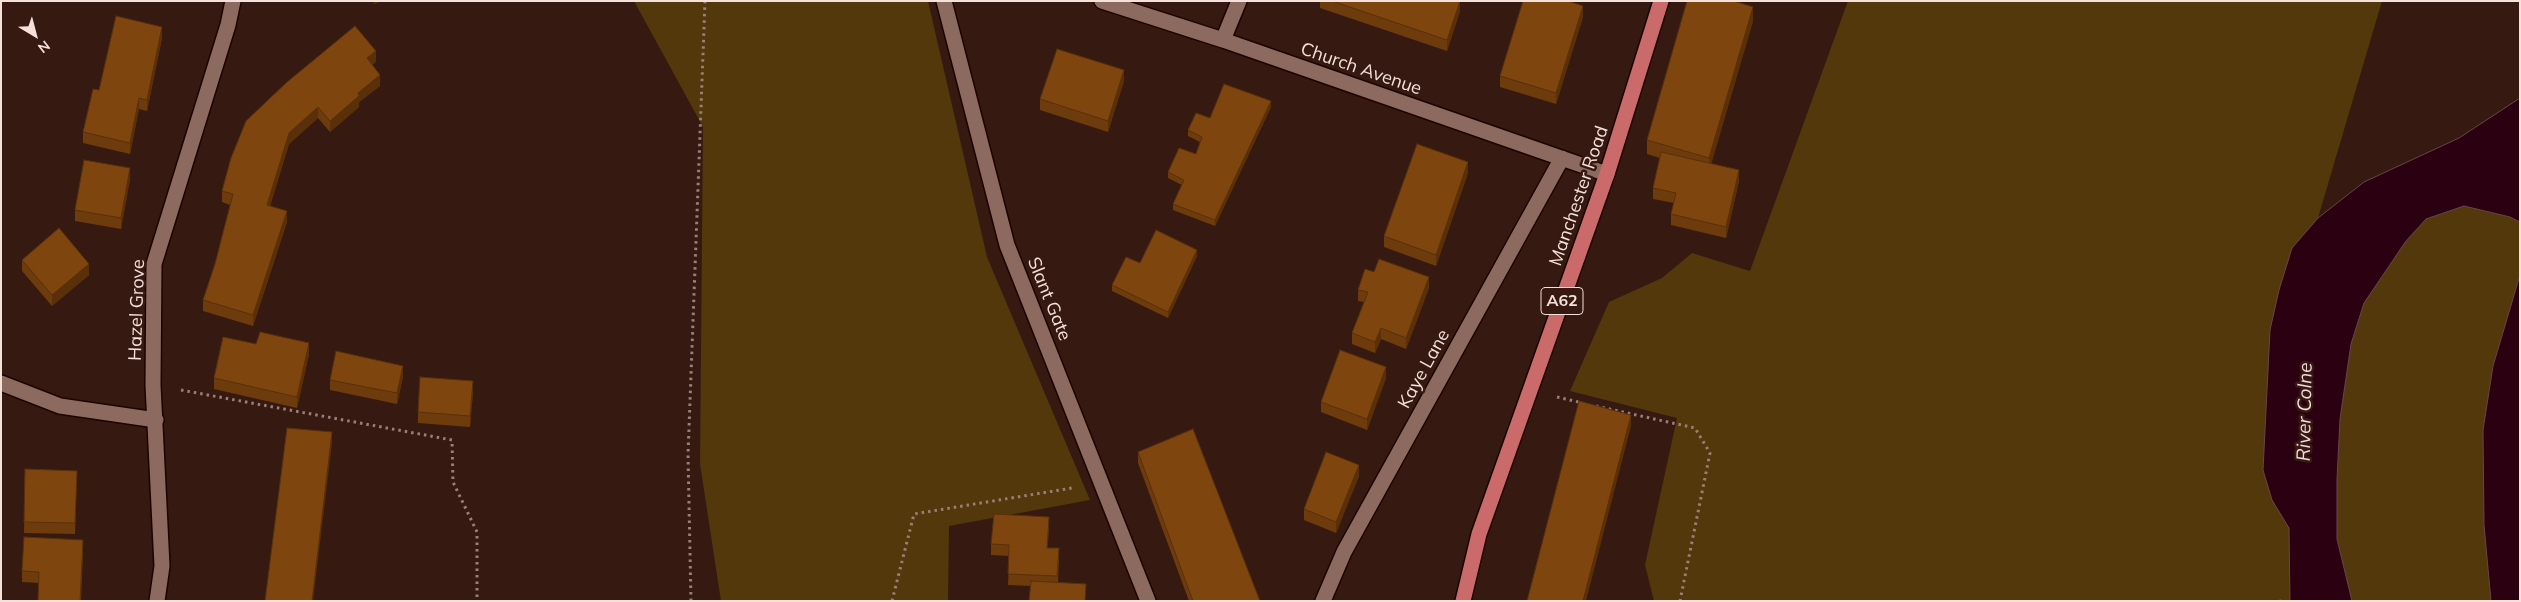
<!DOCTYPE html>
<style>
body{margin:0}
#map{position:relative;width:2521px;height:602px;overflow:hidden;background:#361a11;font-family:Mulish,sans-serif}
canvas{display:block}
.frame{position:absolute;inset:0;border:2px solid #f5e1da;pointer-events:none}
.north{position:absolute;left:10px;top:10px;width:50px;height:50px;-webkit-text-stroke:4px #361a11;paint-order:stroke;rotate:143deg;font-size:14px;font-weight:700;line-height:20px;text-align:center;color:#f5e1da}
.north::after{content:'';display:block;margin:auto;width:18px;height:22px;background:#f5e1da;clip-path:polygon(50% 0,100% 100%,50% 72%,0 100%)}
</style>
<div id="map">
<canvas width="2521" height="602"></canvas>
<div class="frame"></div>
<div class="north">N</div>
</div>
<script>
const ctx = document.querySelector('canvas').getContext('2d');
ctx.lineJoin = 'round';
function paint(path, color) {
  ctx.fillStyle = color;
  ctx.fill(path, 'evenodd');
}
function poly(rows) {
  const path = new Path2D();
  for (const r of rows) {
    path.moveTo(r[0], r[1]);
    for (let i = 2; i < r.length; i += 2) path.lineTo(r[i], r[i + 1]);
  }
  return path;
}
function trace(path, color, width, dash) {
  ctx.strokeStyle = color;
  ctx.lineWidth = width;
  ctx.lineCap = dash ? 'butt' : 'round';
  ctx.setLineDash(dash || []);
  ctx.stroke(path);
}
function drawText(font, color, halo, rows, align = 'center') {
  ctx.font = font + ' Mulish,sans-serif';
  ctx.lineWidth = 5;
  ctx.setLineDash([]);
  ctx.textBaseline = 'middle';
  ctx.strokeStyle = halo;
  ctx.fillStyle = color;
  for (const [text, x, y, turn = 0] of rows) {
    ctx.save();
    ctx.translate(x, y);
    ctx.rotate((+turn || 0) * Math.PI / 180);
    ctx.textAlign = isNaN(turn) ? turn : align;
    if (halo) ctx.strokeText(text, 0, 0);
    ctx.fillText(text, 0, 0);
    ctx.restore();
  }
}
const green = poly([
 [634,1,928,1,987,257,1090,500,949,526,948,601,721,601,700,464,703,127],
 [1848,1,2382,1,2318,218,2520,201,2520,601,1654,601,1645,565,1677,418,1570,391,1609,302,1662,278,1692,253,1750,271]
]);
const water = poly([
 [2520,98,2520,222,2510,217,2464,206,2426,219,2406,241,2364,303,2351,344,2340,419,2337,479,2337,539,2352,601,2290,601,2289,528,2272,500,2263,470,2270,330,2279,290,2292,248,2318,218,2364,182,2459,138,2520,98],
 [2520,275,2520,601,2491,601,2484,525,2483,430,2493,366,2520,275]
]);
const path = poly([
 [181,390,452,440,453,482,477,532,477,601],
 [1557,397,1583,403],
 [1596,406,1695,428,1710,453,1680,601],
 [691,601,688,455,705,1],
 [892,601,914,514,1072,488]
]);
const minor = poly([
 [944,1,1007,245,1148,601],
 [1102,1,1223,40,1607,174],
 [1223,40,1239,1],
 [1,383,60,406,156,420],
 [157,601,162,566,153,385,154,264,228,25,233,1],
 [1323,601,1344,552,1562,158]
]);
const major = poly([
 [1463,601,1479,534,1607,174,1661,1]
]);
const wall = poly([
 [1320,1,1460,1,1460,11,1447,51,1320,8],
 [1583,17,1556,104,1500,87,1500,76],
 [1753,21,1711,164,1739,181,1726,238,1671,225,1671,214,1674,203,1653,199,1653,188,1660,158,1647,154,1647,140],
 [162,38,147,111,139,109,130,154,83,143,83,132,99,90],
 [376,62,372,65,380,86,359,102,359,107,330,132,318,118,289,144,270,206,287,222,253,326,203,311,203,300,215,264,230,205,222,202,222,191,231,158],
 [1124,81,1108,132,1040,110,1040,99],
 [1271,107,1215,226,1173,210,1173,204,1182,185,1168,178,1168,172,1196,154,1200,142,1188,136,1188,130,1210,118],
 [1468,173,1436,266,1384,247,1384,236],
 [130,179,121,229,75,221,75,210],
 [1197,256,1168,318,1112,291,1112,285,1140,263],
 [22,260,89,275,52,306,22,271],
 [1374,272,1429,288,1406,349,1381,339,1375,353,1352,344,1352,333,1364,302,1358,301,1358,290],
 [309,354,297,408,214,389,214,378],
 [403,377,397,404,330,390,330,380],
 [1386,378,1367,430,1321,412,1321,402],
 [473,392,470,427,418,423,418,412],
 [1138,452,1260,601,1189,601,1138,463],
 [25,469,77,471,75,534,24,533],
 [1359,476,1336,533,1304,520,1304,509],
 [1049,528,1047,548,1059,558,1058,583,1030,586,1008,585,1009,556,991,555,991,544],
 [83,551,81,601,38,601,39,583,22,582,22,571]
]);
const shadedWall = poly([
 [374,1,382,1,374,4],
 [1460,1,1460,11,1447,51,1447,40],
 [1583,6,1583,17,1556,104,1556,93],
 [1753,7,1753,21,1709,172,1709,158],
 [162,27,162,38,147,111,147,100],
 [376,51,376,62,367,69,367,58],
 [1124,70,1124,81,1108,132,1108,121],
 [380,75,380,86,359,102,359,107,330,132,330,121,358,93],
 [139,98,139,109,130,154,130,143],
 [1271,101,1271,107,1215,226,1215,220],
 [318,107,318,118,289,144,267,216,267,205,289,133],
 [1468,162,1468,173,1436,266,1436,255],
 [130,168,130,179,121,229,121,218],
 [1739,170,1739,181,1726,238,1726,227],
 [287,211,287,222,253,326,253,315],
 [1197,250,1197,256,1168,318,1168,312],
 [89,264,89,275,52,306,52,295],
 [1429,277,1429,288,1406,349,1406,338],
 [1381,328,1381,339,1375,353,1375,342],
 [309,343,309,354,297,408,297,397],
 [403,366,403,377,397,404,397,393],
 [1386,367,1386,378,1367,430,1367,419],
 [473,381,473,392,470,427,470,416],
 [1631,415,1631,426,1586,601,1583,601],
 [332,432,332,443,313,601,312,601],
 [1359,465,1359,476,1336,533,1336,522],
 [1049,517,1049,528,1047,559,1047,548]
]);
const building = poly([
 [1332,1,1460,1,1447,40,1332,1],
 [1523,1,1568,1,1583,6,1556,93,1500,76,1523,1],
 [1687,1,1734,1,1753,7,1709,158,1647,140,1687,1],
 [116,16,162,27,147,100,139,98,130,143,83,132,93,89,99,90,116,16],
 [355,26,376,51,367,58,380,75,358,93,359,96,330,121,318,107,289,133,267,205,287,211,253,315,203,300,215,264,233,194,222,191,231,158,246,121,286,83,355,26],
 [1057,49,1124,70,1108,121,1040,99,1057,49],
 [1224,84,1271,101,1215,220,1173,204,1184,180,1168,172,1179,148,1196,154,1202,137,1188,130,1196,113,1210,118,1224,84],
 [1417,144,1468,162,1436,255,1384,236,1417,144],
 [1661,152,1739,170,1726,227,1671,214,1676,193,1653,188,1661,152],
 [84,160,130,168,121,218,75,210,84,160],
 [59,228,89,264,52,295,22,260,59,228],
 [1156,230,1197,250,1168,312,1112,285,1126,257,1140,263,1156,230],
 [1379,259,1429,277,1406,338,1381,328,1375,342,1352,333,1368,292,1358,290,1365,269,1374,272,1379,259],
 [260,332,309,343,297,397,214,378,223,337,256,344,260,332],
 [1340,350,1386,367,1367,419,1321,402,1340,350],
 [336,351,403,366,397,393,330,380,336,351],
 [420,377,473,381,470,416,418,412,420,377],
 [1579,401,1631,415,1583,601,1527,601,1579,401],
 [287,428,332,432,312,601,265,601,287,428],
 [1193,429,1258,596,1260,601,1193,601,1138,452,1193,429],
 [1326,452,1359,465,1336,522,1304,509,1326,452],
 [25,469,77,471,75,523,24,522,25,469],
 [994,514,1049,517,1047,548,1059,548,1057,576,1008,574,1009,545,991,544,994,514],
 [24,537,83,540,80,601,38,601,39,572,22,571,24,537],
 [1031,581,1086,584,1085,601,1029,601,1031,581],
 [2282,598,2282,601,2273,601,2282,598]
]);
const shields = [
 [1562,301,42]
];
const shieldNames = [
 ["A62",1562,301]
];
const streetNames = [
 ["Church Avenue",1361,69,19],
 ["Manchester Road",1579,196,-71],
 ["Slant Gate",1049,299,68],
 ["Hazel Grove",137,310,-88],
 ["Kaye Lane",1424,369,-61]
];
const waterNames = [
 ["River Colne",2305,412,-89]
];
paint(green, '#52380b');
paint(water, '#2b0011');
trace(water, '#68444d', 1);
trace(minor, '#1c0400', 18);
trace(major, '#1c0400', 18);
trace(path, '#988078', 3, [2.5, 4]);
trace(minor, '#8c6a5f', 15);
trace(major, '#cb6a6a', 15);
paint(wall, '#6d3b0c');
paint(shadedWall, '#59300a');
paint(building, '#7f450e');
trace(building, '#59300a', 1);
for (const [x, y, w] of shields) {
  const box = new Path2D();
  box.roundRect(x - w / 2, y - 13.5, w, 27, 4);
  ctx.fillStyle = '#361a11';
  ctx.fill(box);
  trace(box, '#f5e1da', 1);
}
drawText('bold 16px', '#f5e1da', null, shieldNames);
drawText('18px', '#f5e1da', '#361a11', streetNames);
drawText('italic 19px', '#f4d9df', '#361a11', waterNames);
</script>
